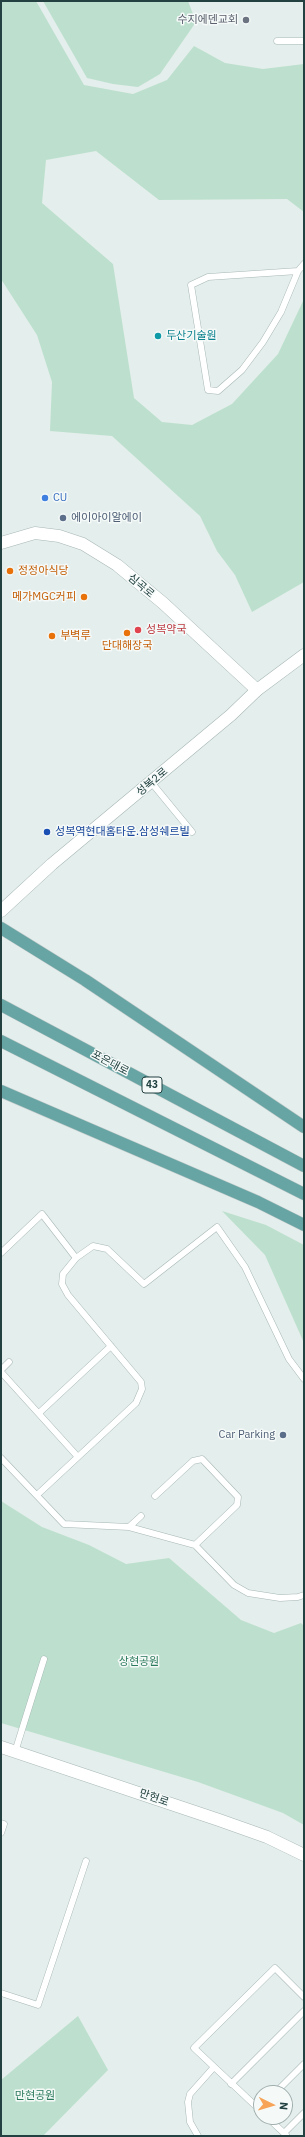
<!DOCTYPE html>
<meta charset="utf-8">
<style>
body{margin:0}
#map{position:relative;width:305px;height:2137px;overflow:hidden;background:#e4eeec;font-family:"IBM Plex Sans",sans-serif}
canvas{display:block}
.frame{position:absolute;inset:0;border:2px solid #224140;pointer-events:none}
.north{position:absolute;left:253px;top:2085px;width:40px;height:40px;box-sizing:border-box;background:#f5faf9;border:1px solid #a1b0af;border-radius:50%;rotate:95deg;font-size:11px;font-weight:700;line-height:16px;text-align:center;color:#224140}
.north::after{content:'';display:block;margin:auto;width:14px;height:18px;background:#f7a459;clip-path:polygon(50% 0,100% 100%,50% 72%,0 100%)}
</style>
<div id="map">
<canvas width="305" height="2137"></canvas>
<div class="frame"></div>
<div class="north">N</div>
</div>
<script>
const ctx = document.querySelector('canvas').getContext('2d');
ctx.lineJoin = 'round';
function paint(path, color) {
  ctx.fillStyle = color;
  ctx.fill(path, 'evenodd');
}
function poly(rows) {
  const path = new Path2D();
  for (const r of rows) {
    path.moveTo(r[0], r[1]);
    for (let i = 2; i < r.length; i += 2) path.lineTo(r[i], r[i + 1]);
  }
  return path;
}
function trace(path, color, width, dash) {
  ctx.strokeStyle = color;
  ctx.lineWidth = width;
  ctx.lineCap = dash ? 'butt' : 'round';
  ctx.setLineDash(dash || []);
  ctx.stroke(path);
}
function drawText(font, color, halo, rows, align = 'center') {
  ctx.font = font + ' "IBM Plex Sans","Noto Sans KR",sans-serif';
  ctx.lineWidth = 3;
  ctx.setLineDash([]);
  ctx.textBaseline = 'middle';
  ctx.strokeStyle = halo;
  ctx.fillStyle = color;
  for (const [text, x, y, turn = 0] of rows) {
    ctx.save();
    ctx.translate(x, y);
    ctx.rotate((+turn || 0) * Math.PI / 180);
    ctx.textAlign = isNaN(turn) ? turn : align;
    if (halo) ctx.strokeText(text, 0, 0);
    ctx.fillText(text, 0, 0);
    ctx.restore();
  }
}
const green = poly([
 [1,1,36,1,84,85,133,94,167,80,194,46,225,63,263,69,304,64,304,212,287,199,159,200,96,151,46,160,42,203,113,264,134,398,162,422,192,425,232,404,278,354,304,299,304,582,252,612,235,575,217,551,200,516,112,436,50,431,52,382,37,335,1,279],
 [43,1,188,1,196,22,160,74,138,87,113,84,87,78],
 [222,1211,266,1225,304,1245,304,1343,265,1255],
 [1,1501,42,1527,89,1545,126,1564,169,1558,241,1620,274,1633,301,1623,304,1626,304,1825,283,1813,198,1782,1,1723],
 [78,2016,108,2070,43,2136,1,2136,1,2080]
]);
const service = poly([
 [277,41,304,41],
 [298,271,208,277,191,285,208,390,218,391,242,370,263,342,281,312,298,271,304,264],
 [151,782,192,832],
 [1,1253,42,1214,76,1258,63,1274,62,1284,68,1295,141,1382,142,1389,136,1403,37,1495],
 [76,1258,93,1246,107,1249,144,1284,217,1227,245,1267,289,1359,304,1379],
 [1,1370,9,1362],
 [1,1372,78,1457],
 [39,1413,111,1346],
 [1,1458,64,1524,129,1527,195,1545,234,1585,248,1593,280,1598,298,1597,304,1595],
 [155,1496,193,1461,202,1459,238,1497,237,1505,195,1545],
 [129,1527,141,1516],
 [15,1752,44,1659],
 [1,1823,4,1824,1,1833],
 [1,1993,38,2005,86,1861],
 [231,2084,304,2011],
 [275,2093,304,2064],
 [261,2111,194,2048,275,1968,304,1997],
 [267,2117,286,2135],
 [284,2133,304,2113],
 [198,2136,190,2122,188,2102,190,2094,214,2067]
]);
const minor = poly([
 [1,543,35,533,59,536,83,544,117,565,163,603,257,690]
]);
const tertiary = poly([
 [1,911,52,864,231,715,257,690,304,655],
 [1,1747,219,1820,267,1837,304,1855]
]);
const primary = poly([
 [1,928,85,980,304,1127],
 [1,1005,304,1166],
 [1,1041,304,1194],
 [1,1091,258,1202,304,1225]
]);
const markers = [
 [246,20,4,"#6b7280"],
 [158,336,4,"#0f9aa8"],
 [45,498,4,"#3f7fe0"],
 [63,518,4,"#5c6f8a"],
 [10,571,4,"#e8710a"],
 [84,597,4,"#e8710a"],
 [138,630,4,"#e0444e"],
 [127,633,4,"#e8710a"],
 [52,636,4,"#e8710a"],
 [47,832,4,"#1a4fb4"],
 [283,1435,4,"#5c6f8a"]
];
const shields = [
 [152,1085,20]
];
const shieldNames = [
 ["43",152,1085]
];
const worshipNames = [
 ["수지에덴교회",238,20]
];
const cultureNames = [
 ["두산기술원",166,336]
];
const shopNames = [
 ["CU",53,498]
];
const serviceNames = [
 ["에이아이알에이",71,518],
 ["Car Parking",275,1435,"right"]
];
const foodNames = [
 ["정정아식당",18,571],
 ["메가MGC커피",76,597,"right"],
 ["부벽루",60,636],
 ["단대해장국",127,646,"center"]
];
const streetNames = [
 ["심곡로",141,586,40],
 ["성복2로",152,782,-40],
 ["포은대로",110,1063,28],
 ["만현로",154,1798,19]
];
const healthNames = [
 ["성복약국",146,630]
];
const transitNames = [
 ["성복역현대홈타운.삼성쉐르빌",55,832]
];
const parkNames = [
 ["상현공원",139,1662],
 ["만현공원",35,2096]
];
paint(green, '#bde0ce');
trace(service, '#a6b7b5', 7);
trace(minor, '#a6b7b5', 13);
trace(tertiary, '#a6b7b5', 13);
trace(primary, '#c1caca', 13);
trace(service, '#fff', 6);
trace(minor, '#fff', 12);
trace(tertiary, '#fff', 12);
trace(primary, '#67a5a4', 12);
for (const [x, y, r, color] of markers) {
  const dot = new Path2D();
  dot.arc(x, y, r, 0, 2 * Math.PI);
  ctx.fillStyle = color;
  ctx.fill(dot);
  trace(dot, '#f5faf9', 1.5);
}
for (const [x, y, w] of shields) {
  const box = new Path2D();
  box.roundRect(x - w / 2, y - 8, w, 16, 3);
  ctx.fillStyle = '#f5faf9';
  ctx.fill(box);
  trace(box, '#224140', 1);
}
drawText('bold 10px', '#224140', null, shieldNames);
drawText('11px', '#5b616d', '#f5faf9', worshipNames, 'right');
drawText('11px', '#0d838f', '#f5faf9', cultureNames, 'left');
drawText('11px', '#366cbe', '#f5faf9', shopNames, 'left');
drawText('11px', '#4e5e75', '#f5faf9', serviceNames, 'left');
drawText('11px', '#c56008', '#f5faf9', foodNames, 'left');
drawText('11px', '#224140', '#f5faf9', streetNames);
drawText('11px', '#be3a42', '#f5faf9', healthNames, 'left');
drawText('11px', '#164399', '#f5faf9', transitNames, 'left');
drawText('11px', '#2b7a5b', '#f5faf9', parkNames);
</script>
